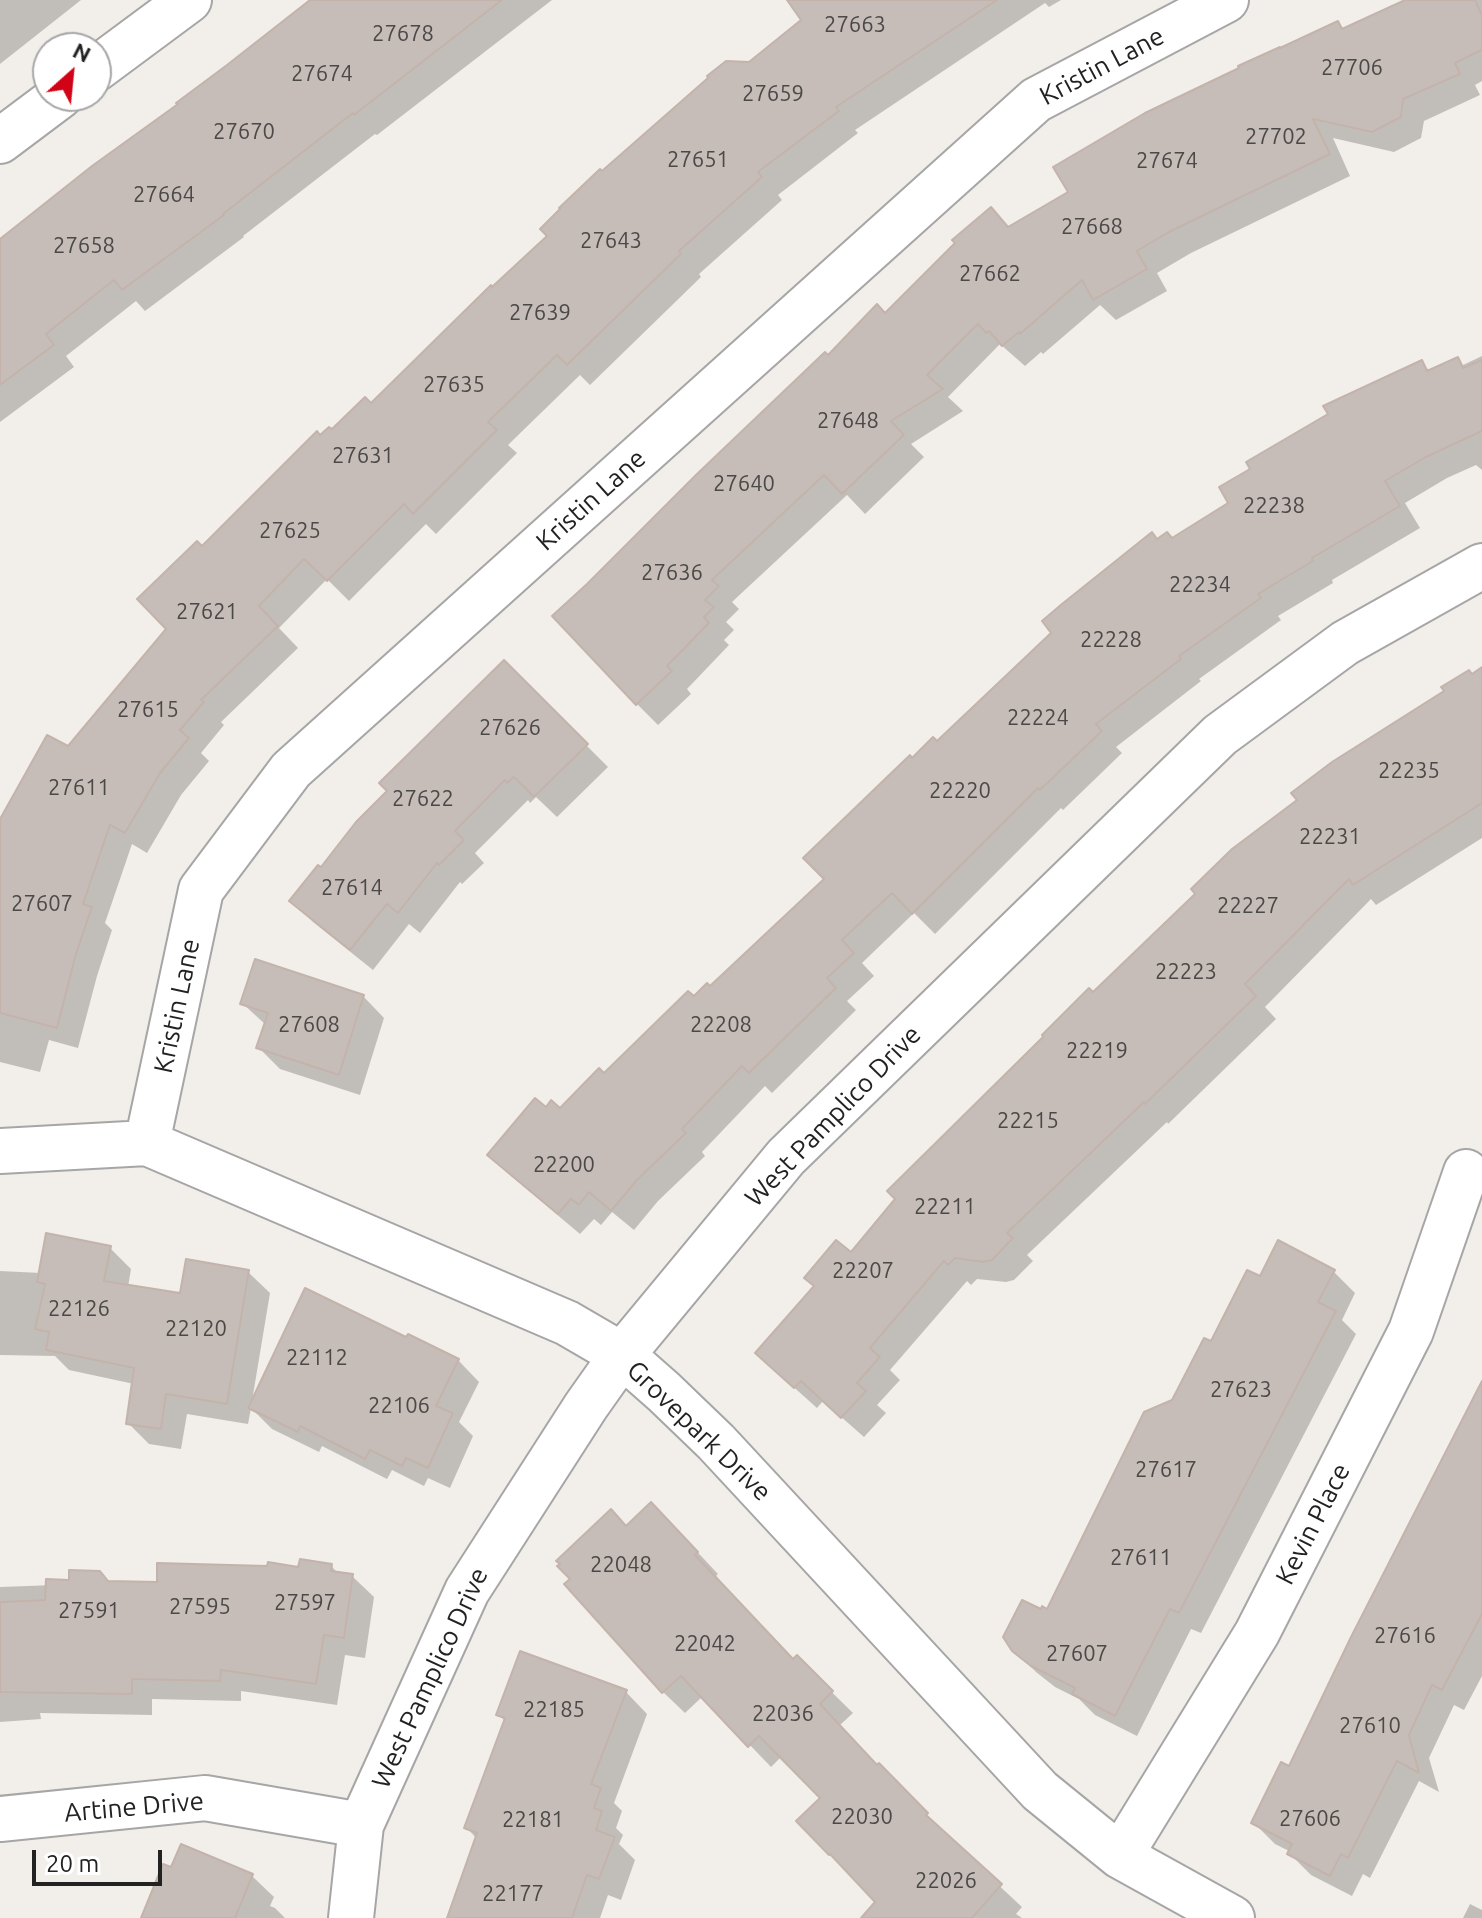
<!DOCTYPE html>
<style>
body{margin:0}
#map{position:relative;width:1482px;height:1918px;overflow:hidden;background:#f2eee9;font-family:Ubuntu,sans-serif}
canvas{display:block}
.north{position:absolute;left:32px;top:32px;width:80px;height:80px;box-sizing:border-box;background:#fff;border:2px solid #a7a7a7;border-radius:50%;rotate:27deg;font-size:22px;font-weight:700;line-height:32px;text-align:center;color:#222}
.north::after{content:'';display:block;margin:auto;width:28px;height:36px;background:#d10316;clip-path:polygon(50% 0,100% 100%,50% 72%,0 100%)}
.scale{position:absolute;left:32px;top:1850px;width:130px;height:36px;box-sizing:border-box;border:4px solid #222;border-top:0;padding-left:10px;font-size:24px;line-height:28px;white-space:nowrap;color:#222;-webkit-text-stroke:6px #fff;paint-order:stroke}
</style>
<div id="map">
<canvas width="1482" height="1918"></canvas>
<div class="north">N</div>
<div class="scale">20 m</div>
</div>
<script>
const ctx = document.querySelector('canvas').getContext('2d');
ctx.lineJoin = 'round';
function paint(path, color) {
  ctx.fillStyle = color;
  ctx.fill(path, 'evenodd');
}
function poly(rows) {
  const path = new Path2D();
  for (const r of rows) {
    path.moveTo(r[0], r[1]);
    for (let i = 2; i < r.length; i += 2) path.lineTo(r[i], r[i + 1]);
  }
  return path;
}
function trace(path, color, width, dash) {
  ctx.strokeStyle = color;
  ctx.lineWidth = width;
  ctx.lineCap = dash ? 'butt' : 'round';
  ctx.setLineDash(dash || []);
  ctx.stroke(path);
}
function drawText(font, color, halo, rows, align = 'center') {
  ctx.font = font + ' Ubuntu,sans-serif';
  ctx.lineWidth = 6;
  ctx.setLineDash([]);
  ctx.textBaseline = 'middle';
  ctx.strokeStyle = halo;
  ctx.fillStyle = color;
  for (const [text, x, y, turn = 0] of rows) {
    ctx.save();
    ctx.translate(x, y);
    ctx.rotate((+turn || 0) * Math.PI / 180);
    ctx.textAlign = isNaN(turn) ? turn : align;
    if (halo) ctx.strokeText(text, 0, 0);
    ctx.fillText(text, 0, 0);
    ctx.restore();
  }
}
const shadow = poly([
 [0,0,81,0,0,64],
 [313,0,552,0,377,135,375,134,243,236,244,237,145,311,136,301,66,356,74,367,0,422,0,241,180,105],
 [790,0,1061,0,1049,7,1045,3,855,130,858,133,778,195,782,200,699,274,701,277,590,385,580,375,508,445,517,453,436,534,426,524,349,601,327,579,279,628,298,648,221,722,224,725,201,753,209,761,181,795,147,853,132,844,105,923,112,930,97,976,78,1048,49,1040,40,1072,0,1062,0,823,68,749,169,629,202,549,320,438,332,432,371,406,550,236,602,174,750,64,804,21],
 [1405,0,1482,0,1482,81,1475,85,1480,95,1424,121,1421,138,1394,152,1333,138,1350,176,1191,253,1157,273,1167,291,1116,320,1100,305,1043,354,1041,352,1025,366,1000,344,948,397,963,411,911,444,924,457,865,514,847,495,732,602,739,609,726,622,734,630,724,640,729,645,687,689,691,694,658,725,637,704,828,358,885,315,991,210,1009,228,1071,193,1338,23,1345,30,1405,2],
 [1482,356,1482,470,1476,465,1447,478,1405,503,1420,528,1332,580,1333,583,1278,616,1281,620,1199,679,1201,681,1116,747,1122,753,1063,810,1061,808,935,934,914,913,862,963,874,976,847,1001,856,1010,772,1093,765,1086,702,1152,705,1156,658,1201,634,1230,612,1212,601,1225,594,1219,580,1234,511,1176,489,1155,546,1110,560,1111,604,1076,694,999,710,989,827,879,912,761,937,744,1158,541,1172,540,1231,504,1421,362,1430,371,1457,359,1463,365],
 [504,663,608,767,557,817,536,797,530,803,528,800,475,853,484,863,462,884,460,882,420,933,409,924,373,970,313,922,292,901],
 [1482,675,1482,838,1376,905,1371,899,1265,1007,1276,1019,1168,1124,1167,1122,1027,1255,1033,1261,1014,1280,1006,1282,977,1279,971,1285,967,1281,890,1370,900,1380,877,1405,886,1413,864,1437,823,1401,817,1408,779,1374,851,1254,1093,995],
 [363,996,384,1018,360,1095,280,1069,258,1047,266,1025,242,1003],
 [110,1248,131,1269,128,1287,181,1296,248,1272,270,1293,252,1401,407,1340,458,1360,479,1382,459,1422,473,1436,450,1488,428,1478,424,1486,392,1470,387,1479,322,1446,319,1452,272,1429,251,1408,248,1424,187,1414,181,1449,149,1444,128,1423,134,1384,69,1370,55,1356,0,1355,0,1271,41,1273],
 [1334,1272,1355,1293,1342,1320,1356,1334,1201,1633,1191,1629,1137,1736,1095,1715,1079,1699,1055,1687,1036,1672,1014,1650,1048,1612,1173,1401,1212,1344,1261,1279],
 [1482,1386,1482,1676,1464,1710,1454,1705,1429,1758,1439,1792,1419,1781,1370,1878,1363,1874,1352,1896,1311,1875,1290,1854,1291,1852,1275,1844,1253,1822,1290,1768],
 [673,1526,718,1574,715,1577,794,1661,797,1658,853,1713,839,1726,878,1767,901,1787,947,1837,1022,1907,1016,1914,1022,1918,864,1918,878,1902,823,1798,782,1756,771,1767,703,1696,685,1713,663,1692,627,1528],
 [331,1566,339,1574,352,1576,374,1597,365,1658,345,1655,337,1705,241,1691,241,1701,152,1699,152,1715,40,1713,41,1719,0,1722,0,1587,109,1583,159,1584],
 [626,1692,647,1714,614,1803,622,1811,616,1828,623,1835,619,1844,635,1860,621,1900,608,1895,600,1918,449,1918,477,1839,467,1828,506,1722,499,1715],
 [172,1869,252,1876,274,1897,270,1906,275,1908,285,1918,144,1918],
 [1470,1904,1482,1910,1482,1918,1463,1918]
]);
const building = poly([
 [310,0,502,0,354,115,353,113,223,214,224,215,122,290,114,280,46,334,54,345,0,385,0,239,92,166,178,104,176,103,227,65,310,0],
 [787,0,997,0,836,107,839,111,758,172,762,177,679,251,681,254,567,365,557,355,488,422,497,430,413,514,404,504,327,581,304,559,259,606,278,626,201,700,204,702,180,730,189,738,160,773,125,833,110,825,83,904,92,907,76,954,57,1028,0,1013,0,819,47,735,68,746,166,629,137,599,197,541,202,546,317,431,320,435,329,427,332,429,365,397,371,403,491,285,492,287,547,236,540,229,560,209,559,208,600,169,602,171,708,78,707,76,726,61,749,62,801,20,787,0],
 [1405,0,1475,0,1482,15,1482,50,1455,63,1460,74,1403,99,1401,117,1372,132,1313,119,1330,154,1169,232,1137,251,1147,269,1093,300,1082,280,1020,334,1019,332,1002,346,989,331,986,333,978,324,927,375,943,389,891,421,904,435,842,494,824,475,712,580,719,586,705,600,714,607,704,617,709,623,667,666,672,671,636,705,552,616,587,584,697,474,825,352,828,355,877,304,885,313,955,243,952,240,991,207,1008,227,1068,192,1053,167,1145,113,1239,68,1238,66,1280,47,1280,48,1338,21,1342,29,1405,0],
 [1458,357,1463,368,1482,360,1482,431,1426,457,1385,481,1400,506,1312,558,1313,561,1258,594,1261,598,1179,656,1181,659,1096,724,1102,731,1040,790,1038,788,912,914,892,893,842,940,854,953,827,978,836,988,749,1073,742,1066,682,1129,686,1133,637,1180,611,1211,589,1192,579,1205,571,1199,558,1214,487,1155,535,1098,546,1107,551,1100,560,1108,599,1068,604,1073,688,991,694,996,707,983,710,986,824,879,803,858,910,755,912,758,933,737,937,741,1051,633,1042,621,1062,604,1152,532,1157,539,1167,532,1172,538,1228,503,1219,487,1250,469,1246,462,1328,414,1323,406,1422,360,1427,371,1458,357],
 [504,660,588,744,534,797,514,777,507,783,505,780,455,831,464,840,439,865,437,863,398,913,387,904,350,950,289,901,318,865,321,867,356,822,387,791,379,783,504,660],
 [1482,667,1482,803,1353,885,1349,879,1245,984,1256,996,1145,1104,1144,1102,1007,1233,1013,1238,992,1260,983,1262,955,1258,948,1265,944,1261,870,1348,880,1357,857,1383,866,1391,841,1418,801,1381,794,1388,755,1353,814,1286,804,1278,836,1240,851,1252,895,1199,887,1191,1043,1037,1042,1035,1089,988,1093,992,1195,894,1191,889,1232,849,1297,800,1291,793,1332,762,1444,691,1441,687,1469,670,1472,674,1482,667],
 [255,959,364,995,339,1075,256,1048,268,1013,240,1004,255,959],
 [46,1233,111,1246,104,1281,180,1293,186,1259,249,1270,227,1404,166,1394,161,1429,126,1424,134,1368,46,1350,49,1332,35,1329,45,1284,37,1282,46,1233],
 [1278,1240,1335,1270,1318,1302,1336,1311,1179,1613,1170,1609,1115,1716,1072,1694,1075,1688,1031,1666,1012,1651,1003,1637,1022,1600,1041,1609,1042,1606,1047,1609,1144,1412,1172,1400,1204,1338,1211,1341,1247,1270,1260,1276,1278,1240],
 [305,1288,406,1337,408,1334,459,1359,436,1406,453,1413,428,1468,406,1458,402,1466,370,1450,365,1459,300,1426,298,1432,248,1408,305,1288],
 [1482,1381,1482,1614,1442,1690,1432,1685,1409,1735,1419,1773,1397,1761,1348,1858,1341,1854,1330,1876,1287,1854,1292,1844,1251,1823,1281,1762,1289,1766,1351,1637,1482,1381],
 [651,1502,698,1552,695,1555,793,1659,797,1655,833,1691,820,1704,877,1765,879,1763,928,1813,926,1815,1002,1884,972,1918,861,1918,875,1902,830,1854,829,1855,796,1821,820,1798,759,1736,748,1747,681,1676,662,1693,564,1584,570,1579,557,1566,560,1564,556,1561,611,1509,626,1526,651,1502],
 [300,1559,332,1564,331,1571,353,1574,344,1638,324,1635,316,1684,221,1670,220,1681,132,1679,132,1694,0,1692,0,1602,45,1600,46,1579,69,1580,69,1570,100,1571,108,1581,157,1582,157,1563,267,1566,268,1562,298,1567,300,1559],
 [520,1651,627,1690,591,1784,601,1788,594,1808,602,1811,596,1830,615,1837,599,1879,587,1875,572,1918,447,1918,477,1833,464,1828,505,1718,496,1715,520,1651],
 [181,1844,253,1874,235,1918,141,1918,163,1864,171,1867,181,1844]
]);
const minor = poly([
 [96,69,189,0],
 [0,141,60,96],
 [147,1143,201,890,291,770,1036,100,1226,0],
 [0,1151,147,1143,567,1323,622,1355,664,1392,716,1442,1040,1791,1120,1856,1232,1918],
 [0,1819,205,1798,361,1825],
 [1120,1856,1257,1633,1411,1331,1466,1172],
 [351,1918,361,1825,467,1591,586,1406,622,1355,786,1157,1220,735,1345,643,1482,566]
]);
const numberNames = [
 ["27663",855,25],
 ["27678",403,34],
 ["27706",1352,68],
 ["27674",322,74],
 ["27659",773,94],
 ["27670",244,132],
 ["27702",1276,137],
 ["27651",698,160],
 ["27674",1167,161],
 ["27664",164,195],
 ["27668",1092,227],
 ["27643",611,241],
 ["27658",84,246],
 ["27662",990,274],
 ["27639",540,313],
 ["27635",454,385],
 ["27648",848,421],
 ["27631",363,456],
 ["27640",744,484],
 ["22238",1274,506],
 ["27625",290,531],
 ["27636",672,573],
 ["22234",1200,585],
 ["27621",207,612],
 ["22228",1111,640],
 ["27615",148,710],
 ["22224",1038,718],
 ["27626",510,728],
 ["22235",1409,771],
 ["27611",79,788],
 ["22220",960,791],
 ["27622",423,799],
 ["22231",1330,837],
 ["27614",352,888],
 ["27607",42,904],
 ["22227",1248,906],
 ["22223",1186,972],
 ["27608",309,1025],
 ["22208",721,1025],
 ["22219",1097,1051],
 ["22215",1028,1121],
 ["22200",564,1165],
 ["22211",945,1207],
 ["22207",863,1271],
 ["22126",79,1309],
 ["22120",196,1329],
 ["22112",317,1358],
 ["27623",1241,1390],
 ["22106",399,1406],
 ["27617",1166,1470],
 ["27611",1141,1558],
 ["22048",621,1565],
 ["27597",305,1603],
 ["27595",200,1607],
 ["27591",89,1611],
 ["27616",1405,1636],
 ["22042",705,1644],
 ["27607",1077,1654],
 ["22185",554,1710],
 ["22036",783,1714],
 ["27610",1370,1726],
 ["22030",862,1817],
 ["27606",1310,1819],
 ["22181",533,1820],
 ["22026",946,1881],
 ["22177",513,1894]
];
const streetNames = [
 ["Kristin Lane",1102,66,-28],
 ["Kristin Lane",591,500,-42],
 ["Kristin Lane",177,1006,-78],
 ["West Pamplico Drive",833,1116,-46],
 ["Grovepark Drive",699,1431,44],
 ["Kevin Place",1313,1524,-63],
 ["West Pamplico Drive",430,1678,-65],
 ["Artine Drive",134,1807,-5]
];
paint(shadow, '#0003');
paint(building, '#c6bdb8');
trace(building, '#c3b3ab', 2);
trace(minor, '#a6a6a6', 48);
trace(minor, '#fff', 44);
drawText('22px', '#4b4948', null, numberNames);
drawText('26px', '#222', '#fff', streetNames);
</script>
